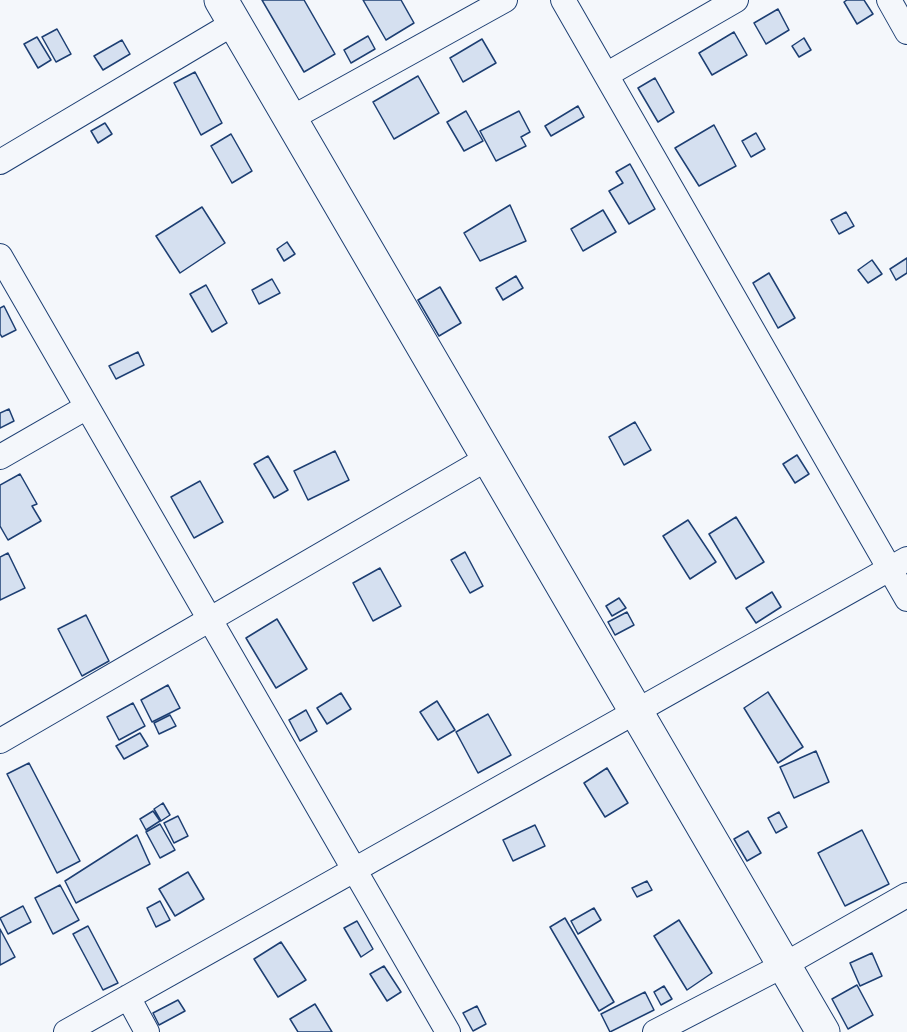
<!DOCTYPE html>
<style>
body{margin:0}
canvas{display:block;background:#f4f7fb}
</style>
<canvas width="907" height="1032"></canvas>
<script>
const ctx = document.querySelector('canvas').getContext('2d');
ctx.lineJoin = 'round';
function paint(path, color) {
  ctx.fillStyle = color;
  ctx.fill(path, 'evenodd');
}
function poly(rows) {
  const path = new Path2D();
  for (const r of rows) {
    path.moveTo(r[0], r[1]);
    for (let i = 2; i < r.length; i += 2) path.lineTo(r[i], r[i + 1]);
  }
  return path;
}
function trace(path, color, width, dash) {
  ctx.strokeStyle = color;
  ctx.lineWidth = width;
  ctx.lineCap = dash ? 'butt' : 'round';
  ctx.setLineDash(dash || []);
  ctx.stroke(path);
}
const building = poly([
 [262,0,304,0,335,54,304,72,262,0],
 [363,0,401,0,414,23,386,40,363,0],
 [847,0,864,0,873,14,857,24,844,2,847,0],
 [778,9,789,30,766,44,754,23,778,9],
 [57,29,71,54,56,62,42,37,57,29],
 [734,32,747,55,712,75,699,53,734,32],
 [368,36,375,49,351,63,344,50,368,36],
 [37,37,51,60,38,68,24,44,37,37],
 [804,38,811,50,799,57,792,46,804,38],
 [482,39,496,63,463,82,450,58,482,39],
 [122,40,130,54,103,70,94,56,122,40],
 [195,72,222,123,201,135,174,83,195,72],
 [418,76,439,113,394,139,373,102,418,76],
 [655,78,674,112,658,122,638,88,655,78],
 [578,106,584,117,551,136,545,126,578,106],
 [466,111,483,141,464,151,447,122,466,111],
 [519,111,530,132,521,137,526,146,496,161,480,131,519,111],
 [105,123,112,134,98,143,91,131,105,123],
 [714,125,736,166,699,186,675,148,714,125],
 [756,133,765,149,751,157,742,141,756,133],
 [231,134,252,171,232,183,211,146,231,134],
 [630,164,655,209,629,224,609,191,623,183,616,172,630,164],
 [510,205,526,241,480,261,464,233,510,205],
 [202,207,225,243,180,273,156,236,202,207],
 [603,210,616,232,583,251,571,229,603,210],
 [846,212,854,226,839,234,831,220,846,212],
 [287,242,295,254,284,261,277,249,287,242],
 [907,258,907,273,896,280,890,269,907,258],
 [872,260,882,274,868,283,858,270,872,260],
 [769,273,795,318,778,328,753,283,769,273],
 [516,276,523,288,503,300,496,288,516,276],
 [272,279,280,293,259,304,252,290,272,279],
 [206,285,227,323,212,332,190,294,206,285],
 [440,287,461,323,439,336,418,300,440,287],
 [4,306,16,330,2,337,0,334,0,308,4,306],
 [138,352,144,365,116,379,109,366,138,352],
 [9,409,14,421,0,428,0,413,9,409],
 [635,422,651,450,624,465,609,437,635,422],
 [335,451,349,480,308,500,294,471,335,451],
 [797,455,809,474,795,483,783,464,797,455],
 [268,456,288,490,274,498,254,464,268,456],
 [20,474,37,504,32,506,41,521,8,540,0,526,0,485,20,474],
 [200,481,223,522,194,538,171,497,200,481],
 [736,517,764,562,736,579,709,534,736,517],
 [688,520,716,562,690,579,663,536,688,520],
 [465,552,483,586,470,593,451,560,465,552],
 [8,553,25,588,0,600,0,557,8,553],
 [380,568,401,606,373,621,353,583,380,568],
 [772,592,781,607,756,623,746,608,772,592],
 [619,598,626,608,612,616,606,606,619,598],
 [627,612,634,625,615,635,608,622,627,612],
 [86,615,109,661,82,676,58,629,86,615],
 [277,619,307,669,276,688,246,638,277,619],
 [168,685,180,708,152,722,141,700,168,685],
 [768,692,803,747,778,763,744,708,768,692],
 [341,693,351,709,327,724,317,708,341,693],
 [437,701,455,730,438,740,420,712,437,701],
 [133,703,145,726,119,740,107,717,133,703],
 [306,710,317,731,300,741,289,720,306,710],
 [488,714,511,755,478,773,456,732,488,714],
 [170,715,176,726,159,734,154,723,170,715],
 [140,733,148,746,124,759,116,746,140,733],
 [816,751,829,782,794,798,780,767,816,751],
 [29,763,80,861,57,873,7,774,29,763],
 [607,768,628,803,605,817,584,783,607,768],
 [163,803,170,815,161,821,154,809,163,803],
 [153,811,160,821,146,830,140,819,153,811],
 [779,812,787,827,776,833,768,818,779,812],
 [178,816,188,836,174,843,164,823,178,816],
 [160,824,175,850,160,858,146,832,160,824],
 [535,825,545,846,513,861,503,840,535,825],
 [862,830,889,884,845,906,818,853,862,830],
 [748,831,761,853,747,861,734,839,748,831],
 [137,835,150,864,76,903,65,881,137,835],
 [188,872,204,899,175,916,159,889,188,872],
 [647,881,652,890,637,897,632,888,647,881],
 [60,885,79,920,53,934,35,898,60,885],
 [160,901,170,920,156,927,147,908,160,901],
 [23,906,31,922,8,934,0,918,23,906],
 [594,908,601,920,578,934,571,921,594,908],
 [565,918,614,1002,599,1011,550,927,565,918],
 [679,920,712,973,687,990,654,936,679,920],
 [357,921,373,949,361,957,344,928,357,921],
 [88,926,118,983,103,990,73,934,88,926],
 [0,929,15,957,0,965,0,929],
 [281,942,306,980,278,997,254,959,281,942],
 [872,953,882,976,860,986,850,963,872,953],
 [384,966,401,992,387,1001,370,974,384,966],
 [857,985,873,1015,848,1029,832,999,857,985],
 [664,986,672,999,661,1005,654,992,664,986],
 [645,992,654,1010,610,1032,601,1014,645,992],
 [178,1000,185,1011,159,1025,153,1013,178,1000],
 [315,1004,332,1032,298,1032,290,1019,315,1004],
 [477,1006,486,1024,473,1031,463,1013,477,1006]
]);
const street = poly([
 [563,0,907,599],
 [889,0,907,32],
 [606,75,736,0],
 [290,119,505,0],
 [0,162,234,23],
 [0,256,448,1032],
 [0,457,87,407],
 [0,741,488,458],
 [128,997,147,1032],
 [66,1032,907,559],
 [655,1032,784,965,907,895]
]);
const secondary = poly([
 [221,0,823,1032]
]);
paint(building, '#d5e0f0');
trace(building, '#1d3f73', 1.5);
trace(street, '#1d3f73', 26);
trace(secondary, '#1d3f73', 35);
trace(street, '#f4f7fb', 24);
trace(secondary, '#f4f7fb', 33);
</script>
